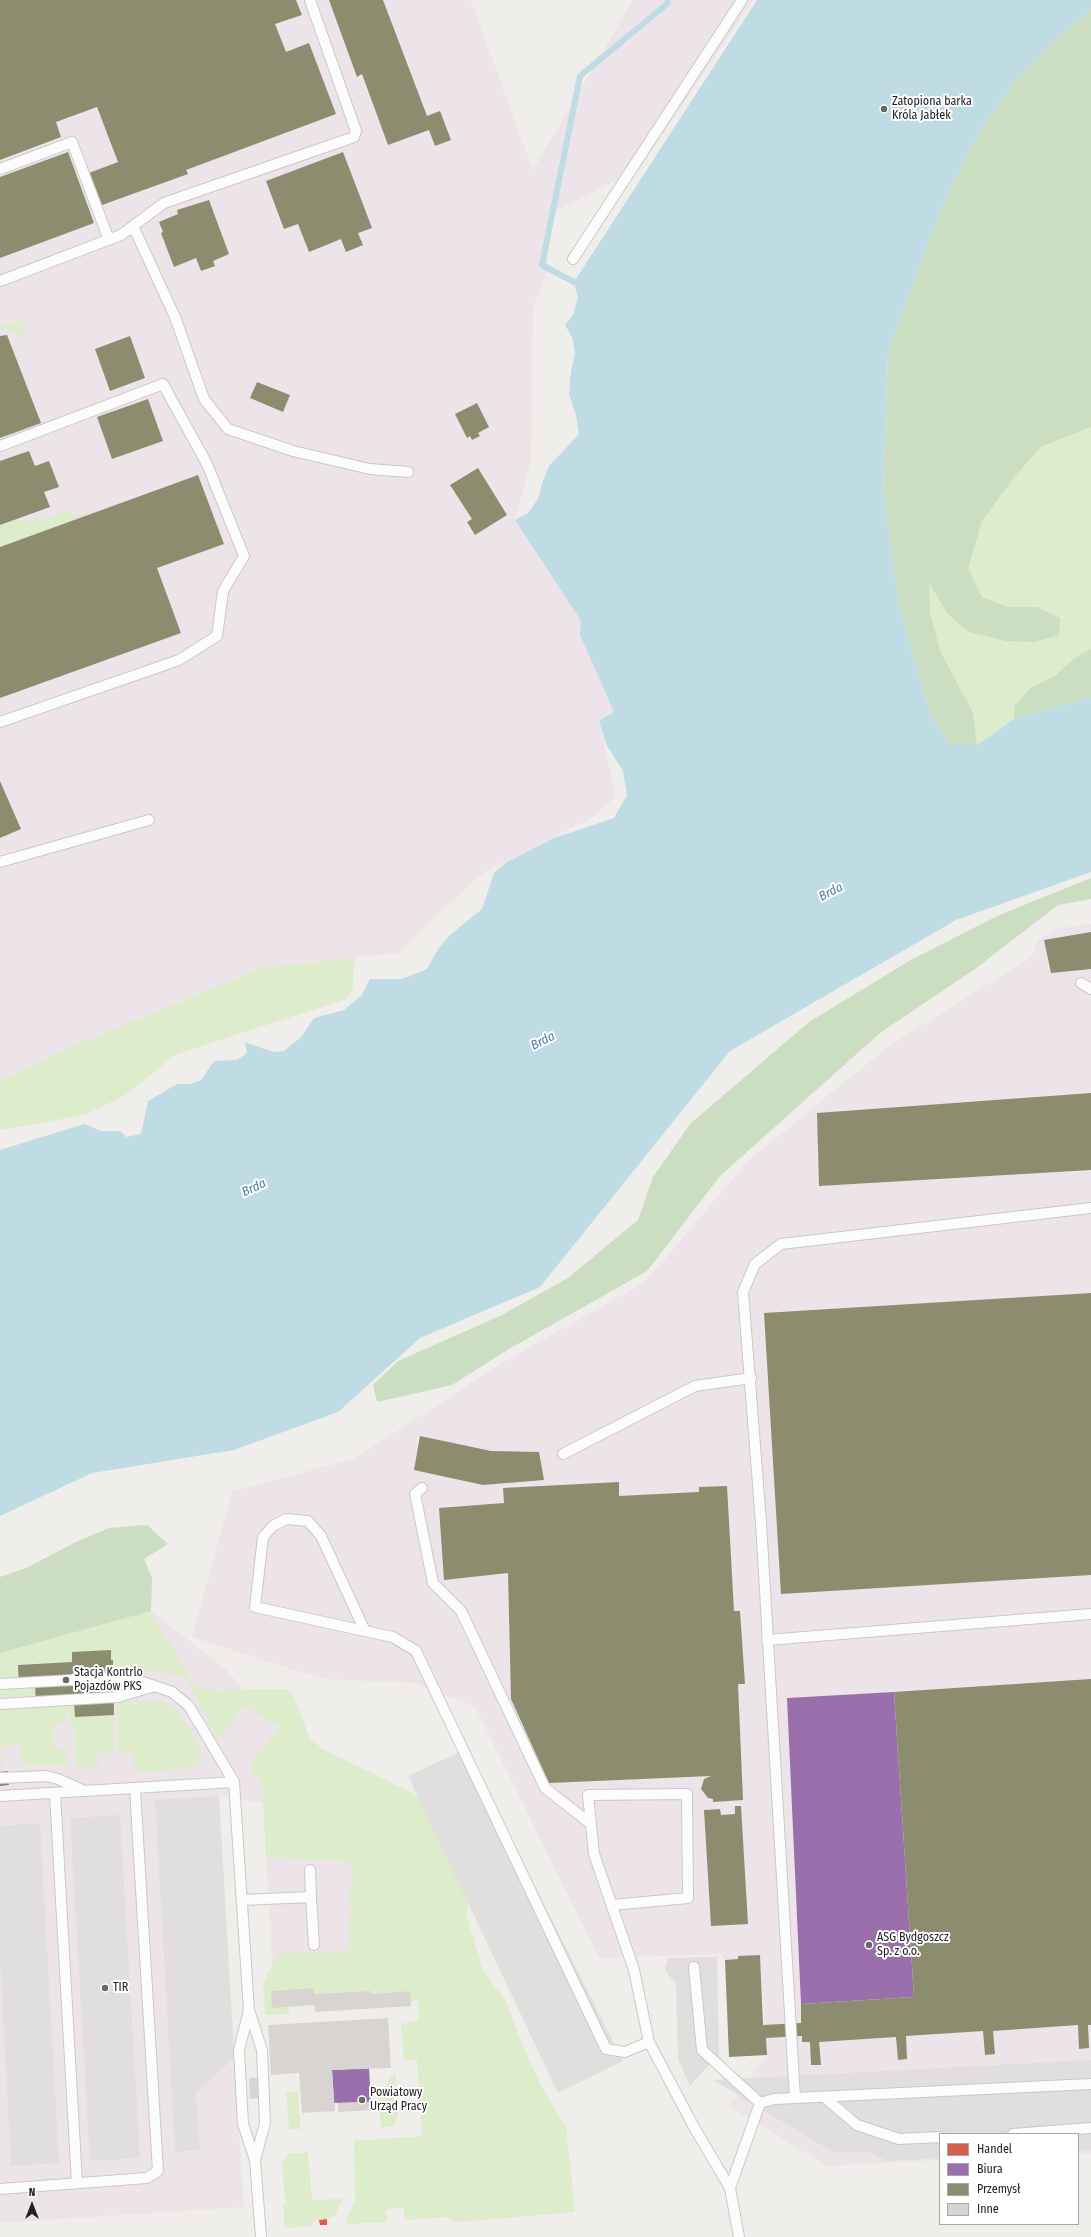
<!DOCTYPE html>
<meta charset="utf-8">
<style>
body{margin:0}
#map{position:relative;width:1091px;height:2237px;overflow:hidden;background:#f0eeeb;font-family:"Fira Sans Condensed",sans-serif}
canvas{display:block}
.legend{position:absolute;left:939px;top:2133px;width:140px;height:92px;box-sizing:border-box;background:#fff;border:1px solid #a7a7a7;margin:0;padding:5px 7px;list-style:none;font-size:12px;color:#222}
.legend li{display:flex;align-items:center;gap:8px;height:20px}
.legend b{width:20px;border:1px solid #a7a7a7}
.north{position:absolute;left:12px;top:2185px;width:40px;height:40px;-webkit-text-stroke:3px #fff;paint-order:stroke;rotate:0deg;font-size:11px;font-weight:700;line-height:16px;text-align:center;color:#222}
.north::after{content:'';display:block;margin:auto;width:14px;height:18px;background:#222;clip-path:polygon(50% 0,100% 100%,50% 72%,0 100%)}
</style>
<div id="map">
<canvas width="1091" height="2237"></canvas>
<ul class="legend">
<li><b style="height:11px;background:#d6604d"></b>Handel</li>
<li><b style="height:11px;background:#9970ab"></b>Biura</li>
<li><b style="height:11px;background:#8c8c6e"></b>Przemysł</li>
<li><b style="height:11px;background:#d7d4d2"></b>Inne</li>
</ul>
<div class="north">N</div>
</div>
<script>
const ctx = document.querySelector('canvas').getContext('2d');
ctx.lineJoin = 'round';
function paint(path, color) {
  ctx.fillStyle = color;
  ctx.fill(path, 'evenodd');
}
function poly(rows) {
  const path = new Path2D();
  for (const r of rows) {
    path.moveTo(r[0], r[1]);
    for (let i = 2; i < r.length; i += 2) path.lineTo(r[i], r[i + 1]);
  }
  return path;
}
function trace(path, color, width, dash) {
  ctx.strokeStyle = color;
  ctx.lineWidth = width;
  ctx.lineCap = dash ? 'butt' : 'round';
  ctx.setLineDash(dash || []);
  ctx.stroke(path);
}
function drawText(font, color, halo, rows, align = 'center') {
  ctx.font = font + ' "Fira Sans Condensed",sans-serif';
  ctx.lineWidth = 4;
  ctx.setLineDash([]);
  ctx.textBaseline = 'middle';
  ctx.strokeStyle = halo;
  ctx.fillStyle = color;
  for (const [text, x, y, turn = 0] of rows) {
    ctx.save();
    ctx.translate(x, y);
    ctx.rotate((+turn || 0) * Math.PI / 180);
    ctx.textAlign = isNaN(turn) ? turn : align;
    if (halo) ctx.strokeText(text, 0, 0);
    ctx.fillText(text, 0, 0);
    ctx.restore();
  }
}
const industrial = poly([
 [0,0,471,0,533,170,633,0,753,0,640,168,552,213,546,275,533,309,531,462,515,520,581,621,580,635,614,712,599,722,616,796,595,816,478,876,399,953,264,967,70,1047,0,1081],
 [1091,924,1091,2153,1078,2153,1078,2134,940,2134,940,2160,827,2166,729,2106,767,2055,760,1955,738,1956,738,1959,725,1960,721,1954,599,1958,475,1707,414,1683,322,1679,192,1637,232,1491,354,1459,500,1364,645,1282,749,1160,889,1046,1031,957,1039,939,1061,928],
 [151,1611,224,1668,245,1690,245,1706,281,1728,248,1766,262,1783,264,1803,219,1796,244,2207,0,2223,0,1653],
 [266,1857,355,1862,384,1978,273,1983]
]);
const grass = poly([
 [1091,9,1091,697,1014,719,977,745,899,605,883,491],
 [21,320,27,340,6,329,0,330,0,325],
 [72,509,74,517,93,511,93,513,0,547,0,525,20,518,21,522,38,516,40,521],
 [354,958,353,989,346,999,175,1055,126,1095,85,1115,0,1130,0,1081,70,1047,264,967],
 [151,1611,194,1685,201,1688,217,1690,285,1689,294,1696,310,1739,323,1749,415,1794,428,1806,470,1900,466,1914,483,1971,507,2003,524,2049,543,2090,566,2127,575,2212,460,2222,452,2221,450,2217,405,2220,404,2208,386,2209,387,2222,346,2224,347,2219,355,2200,354,2141,422,2136,417,2060,404,2060,401,2024,419,2020,418,2000,410,2001,410,1991,371,1994,370,1991,314,1994,313,1988,272,1991,272,2008,289,2007,289,2014,265,2015,263,1983,278,1954,350,1950,349,1919,351,1916,349,1886,354,1885,350,1862,266,1857,262,1783,248,1766,280,1727,245,1706,218,1740,187,1679,163,1671,113,1672,110,1650,72,1652,72,1662,18,1665,18,1677,0,1678,0,1653],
 [35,1685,36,1695,0,1697,0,1688],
 [159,1701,168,1703,181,1715,199,1747,201,1759,195,1766,189,1768,136,1773,132,1753,119,1753,117,1702],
 [74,1702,75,1717,114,1715,115,1753,98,1754,98,1767,75,1766,74,1725,70,1725,69,1711,66,1711,66,1723,54,1724,54,1748,66,1748,67,1765,22,1766,21,1745,1,1746,2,1768,0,1768,0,1708],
 [395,2071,398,2118,393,2126,381,2128,379,2096],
 [298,2091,300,2129,289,2130,286,2092],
 [308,2152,312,2200,342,2199,342,2201,333,2218,313,2220,313,2226,285,2228,283,2204,287,2204,285,2201,282,2162,289,2154]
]);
const forest = poly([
 [1091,9,1091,427,1042,446,1015,476,982,521,968,568,982,597,1008,607,1037,607,1060,618,1059,635,1034,642,1006,641,969,632,947,613,929,582,930,614,941,653,973,713,977,745,950,745,930,713,899,605,883,491,888,351,944,202,965,159,987,120,1016,80,1053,42],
 [1091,649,1091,697,1014,719,1015,706,1029,689,1056,675,1076,657],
 [1091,878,1091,899,1058,905,975,969,880,1033,720,1176,647,1271,509,1349,452,1385,377,1402,373,1385,398,1361,502,1315,568,1278,638,1220,653,1177,690,1124,809,1022,909,961,997,916],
 [147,1525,168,1544,144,1559,152,1578,151,1611,0,1653,0,1577,26,1568,74,1543,109,1528]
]);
const parking = poly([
 [466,1749,623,2061,558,2093,408,1776],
 [219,1796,234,2058,196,2092,200,2150,175,2152,155,1800],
 [120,1815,140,2158,90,2161,70,1818],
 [40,1823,59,2163,11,2166,0,1960,0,1826],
 [717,1957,719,2058,705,2069,690,2086,678,2059,676,1983,665,1971,665,1965,669,1958],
 [1091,2060,1091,2150,1078,2151,1078,2134,940,2134,940,2158,888,2161,867,2152,833,2152,713,2080]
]);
const water = poly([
 [757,0,1091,0,1091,9,1053,42,1016,80,987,120,965,159,944,202,888,351,883,491,899,605,930,713,950,745,977,745,1014,719,1091,697,1091,872,956,920,730,1051,540,1287,420,1338,338,1412,234,1450,92,1473,0,1516,0,1150,84,1124,101,1131,120,1131,126,1137,141,1134,148,1101,177,1084,190,1084,201,1080,214,1061,237,1060,247,1053,245,1042,273,1052,284,1051,301,1037,314,1018,344,1010,361,996,370,979,402,979,427,969,438,949,450,935,482,909,494,873,507,862,554,838,614,818,627,795,623,771,606,744,599,721,614,712,580,635,581,621,515,520,528,513,538,499,542,484,549,466,579,434,576,415,569,394,571,371,575,354,573,339,565,325,573,315,578,298,574,282]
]);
const shops = poly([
 [327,2219,327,2225,320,2225,319,2220]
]);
const offices = poly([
 [894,1692,914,1997,801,2004,787,1698],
 [369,2068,371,2102,334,2103,332,2070]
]);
const industry = poly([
 [0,0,296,0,302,15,275,24,286,52,309,43,336,114,186,170,188,174,102,205,89,173,118,162,97,107,56,122,61,137,0,160],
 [329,0,383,0,427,116,440,111,451,140,435,146,429,130,388,145,362,74,357,77],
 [68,152,94,223,0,258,0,177],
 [343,152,372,228,358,233,363,245,346,252,341,239,309,252,298,224,284,229,266,181],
 [209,200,229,254,213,261,215,266,201,271,196,258,174,267,161,233,163,232,159,222,178,214,177,210],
 [7,335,41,423,0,438,0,336],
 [130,336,145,378,110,391,95,349],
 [257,382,290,395,283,412,250,398],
 [148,399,163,441,112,459,97,417],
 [477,403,489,427,478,433,480,436,472,440,470,436,467,438,455,414],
 [29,451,35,466,49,461,59,487,44,492,50,507,0,525,0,461],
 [478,468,507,515,475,535,467,522,472,519,450,485],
 [198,475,224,544,157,568,181,633,0,698,0,547],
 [0,781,21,829,0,838],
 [1091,932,1091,969,1051,973,1044,940],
 [1091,1093,1091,1170,819,1186,817,1113],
 [1091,1293,1091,1575,781,1594,764,1313],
 [420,1436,491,1451,539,1452,544,1480,483,1485,414,1470],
 [619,1482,619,1496,699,1492,699,1487,727,1486,734,1611,740,1611,745,1684,738,1684,743,1800,713,1802,713,1799,708,1798,701,1789,704,1779,711,1776,549,1783,511,1699,508,1573,444,1580,439,1508,504,1503,503,1488],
 [111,1650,111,1660,113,1660,114,1715,75,1717,74,1702,36,1704,35,1685,19,1686,18,1665,72,1662,72,1652],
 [1091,1679,1091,2025,1088,2025,1089,2048,1079,2049,1078,2025,993,2031,995,2054,985,2055,983,2031,906,2036,907,2059,898,2060,896,2037,819,2042,821,2065,811,2065,810,2042,802,2042,802,2036,766,2038,767,2055,729,2057,725,1960,738,1959,738,1956,760,1955,763,2025,801,2023,801,2004,914,1997,894,1692],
 [8,1771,9,1785,0,1786,0,1772],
 [735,1806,741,1806,748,1924,711,1926,704,1810,720,1809,721,1815,735,1814]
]);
const stream = poly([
 [574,282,542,265,580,76,667,4,668,0]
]);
const building = poly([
 [313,1988,314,1994,371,1991,371,1994,410,1991,411,2006,315,2012,315,2005,272,2008,271,1991],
 [388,2018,391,2068,332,2070,335,2111,302,2113,299,2073,271,2075,268,2025],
 [249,2078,259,2078,260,2098,250,2099],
 [371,2102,371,2110,338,2112,338,2103]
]);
const lane = poly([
 [0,169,72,142,109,240],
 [133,226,175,317,204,399,228,429,293,451,370,469,408,472],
 [573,259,742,0],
 [0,281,121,235,164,203,354,137,356,131,310,0],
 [0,446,163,384,207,464,244,556,223,591,217,636,179,660,0,722],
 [0,862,149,820],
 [1081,983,1091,989],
 [563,1454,695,1386,751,1378],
 [422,1488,415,1494,433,1583,461,1611,545,1788,591,1824],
 [365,1631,321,1536,308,1521,286,1519,273,1526,263,1537,255,1607,365,1631,393,1637,416,1651,606,2049,625,2052,649,2042],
 [767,1640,1091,1614],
 [0,1684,128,1677,172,1692,189,1706,234,1782],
 [0,1704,118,1697,155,1686],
 [0,1778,46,1776,58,1779,85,1791],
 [55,1794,77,2183],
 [0,1796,234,1782,249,2010,262,2050,265,2123,255,2160],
 [311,1897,314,1945],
 [242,1900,311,1897,310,1870],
 [612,1905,688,1898,687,1794,588,1795,594,1854,634,1970,649,2042,695,2129,730,2188],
 [694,1967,702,2050,760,2103],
 [249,2010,239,2050,243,2124,255,2160,261,2237],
 [824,2097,857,2125,899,2139,940,2137],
 [795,2098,761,1523,743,1292,755,1264,781,1244,1091,1208],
 [1013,2134,1091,2128],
 [0,2189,147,2178,158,2171,135,1789],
 [739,2237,730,2188,760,2103,774,2099,1091,2084]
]);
const markers = [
 [884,109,4,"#6a6968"],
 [66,1680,4,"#6a6968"],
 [869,1945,4,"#6a6968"],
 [105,1988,4,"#6a6968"],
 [362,2100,4,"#6a6968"]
];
const poiNames = [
 ["Zatopiona barka",892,102],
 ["Króla Jabłek",892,116],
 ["Stacja Kontrlo",74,1673],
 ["Pojazdów PKS",74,1687],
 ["ASG Bydgoszcz",877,1938],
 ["Sp. z o.o.",877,1952],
 ["TIR",113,1988],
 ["Powiatowy",370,2093],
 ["Urząd Pracy",370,2107]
];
const waterNames = [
 ["Brda",831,892,-27],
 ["Brda",543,1041,-27],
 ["Brda",254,1188,-25]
];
paint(industrial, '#ede4e9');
paint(grass, '#ddeccb');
paint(forest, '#cbdec1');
paint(parking, '#e0dfde');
paint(water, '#bfdbe3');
paint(shops, '#d6604d');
paint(offices, '#9970ab');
paint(industry, '#8c8c6e');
trace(stream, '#bfdbe3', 6);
paint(building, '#d7d4d2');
trace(lane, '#c9c8c7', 12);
trace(lane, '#fdfcfc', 10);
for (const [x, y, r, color] of markers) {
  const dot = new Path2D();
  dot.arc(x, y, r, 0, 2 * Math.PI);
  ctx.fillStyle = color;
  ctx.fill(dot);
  trace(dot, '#fff', 1.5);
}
drawText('12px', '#222', '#fff', poiNames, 'left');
drawText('italic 13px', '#4a7aab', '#fff', waterNames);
</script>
